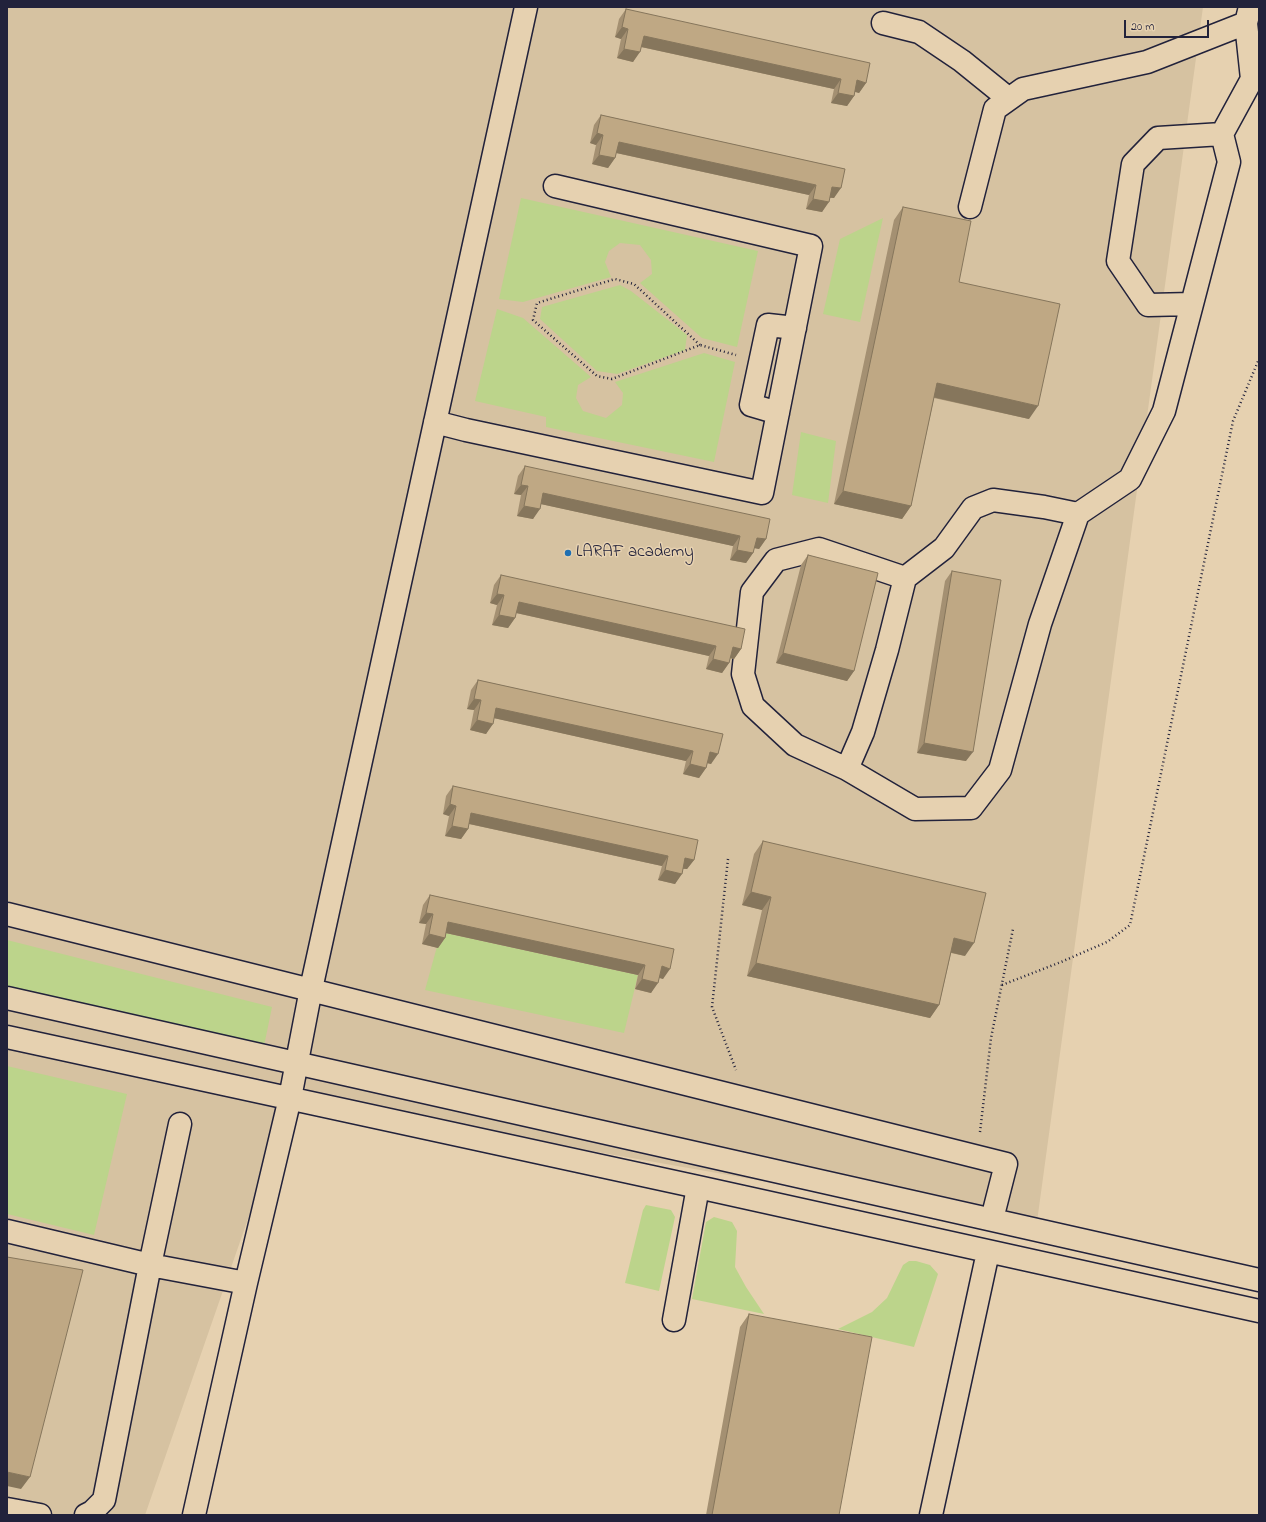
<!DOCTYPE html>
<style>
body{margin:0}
#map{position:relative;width:1266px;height:1522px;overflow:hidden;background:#e6d1b0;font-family:"Indie Flower",sans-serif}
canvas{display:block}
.frame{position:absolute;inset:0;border:8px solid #22223b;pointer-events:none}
.scale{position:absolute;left:1124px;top:20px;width:85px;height:18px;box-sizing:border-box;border:2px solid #22223b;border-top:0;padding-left:5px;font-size:12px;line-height:14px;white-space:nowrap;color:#22223b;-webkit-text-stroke:3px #e6d1b0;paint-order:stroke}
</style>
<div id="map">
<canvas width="1266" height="1522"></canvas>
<div class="frame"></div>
<div class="scale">20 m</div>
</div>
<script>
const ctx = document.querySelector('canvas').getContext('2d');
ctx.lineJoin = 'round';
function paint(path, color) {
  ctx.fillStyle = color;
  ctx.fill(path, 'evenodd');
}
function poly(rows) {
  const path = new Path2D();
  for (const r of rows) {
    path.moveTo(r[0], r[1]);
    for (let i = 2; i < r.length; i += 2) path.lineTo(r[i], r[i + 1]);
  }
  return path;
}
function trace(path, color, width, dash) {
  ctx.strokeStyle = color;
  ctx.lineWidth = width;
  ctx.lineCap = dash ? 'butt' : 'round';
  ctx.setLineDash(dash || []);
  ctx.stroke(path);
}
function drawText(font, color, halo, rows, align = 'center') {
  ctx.font = font + ' "Indie Flower",sans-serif';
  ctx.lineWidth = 3;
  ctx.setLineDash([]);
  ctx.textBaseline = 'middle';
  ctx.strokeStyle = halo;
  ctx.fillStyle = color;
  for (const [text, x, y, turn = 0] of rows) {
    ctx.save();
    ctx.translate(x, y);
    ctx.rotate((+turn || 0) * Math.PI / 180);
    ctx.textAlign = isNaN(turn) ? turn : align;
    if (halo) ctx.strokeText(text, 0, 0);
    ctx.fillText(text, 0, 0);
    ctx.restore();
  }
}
const built = poly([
 [7,7,1203,7,1036,1229,290,1098,145,1515,7,1515]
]);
const green = poly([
 [521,198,758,251,737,347,702,338,640,283,652,274,651,260,640,245,620,243,609,251,605,262,611,277,523,302,499,299],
 [883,218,860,322,823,314,840,239],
 [620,285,631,291,687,335,685,350,617,374,597,371,540,319,542,307],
 [497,309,523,318,591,377,578,385,576,398,583,411,606,418,622,405,623,393,615,382,704,353,735,362,714,462,546,427,546,417,475,401],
 [801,432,836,441,828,503,792,495],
 [441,932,638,975,624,1033,425,990],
 [7,940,272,1007,264,1046,7,989],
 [7,1066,127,1094,94,1235,7,1214],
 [646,1205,671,1210,675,1217,659,1291,625,1283,643,1210],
 [714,1217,732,1222,737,1231,735,1267,746,1287,764,1314,692,1299,706,1222],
 [909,1261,916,1261,930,1265,938,1274,914,1347,838,1329,872,1312,887,1298,903,1265]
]);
const path = poly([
 [700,345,634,284,615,279,537,303,533,320,597,376,612,379,700,345,736,355],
 [728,859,712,1007,736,1070],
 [1002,985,1061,962,1107,942,1130,925,1233,421,1259,359],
 [980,1132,991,1038,1013,929]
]);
const minor = poly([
 [883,23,919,32,962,61,1009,99],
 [1222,134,1229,162,1192,304,1148,305,1118,261,1133,164,1158,138,1222,134,1252,79,1246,23],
 [970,207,995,109,1023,89,1147,62,1246,23,1250,7],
 [778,413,751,405,768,325,795,328],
 [435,422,466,430,762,493,811,246,555,186],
 [1078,514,1044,507,993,500,973,508,944,548,905,578,887,650,863,732,847,769,915,809,971,808,1000,770,1040,624,1078,514,1130,479,1164,411,1192,304],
 [847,769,795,745,753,706,743,674,752,592,776,560,819,549,905,578],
 [7,914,1006,1164,992,1219],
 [7,998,1259,1280],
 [7,1037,698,1187,1259,1311],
 [180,1124,150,1265,246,1283],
 [7,1231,150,1265,104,1500,92,1512,86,1515],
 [674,1320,698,1187],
 [7,1509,40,1515],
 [194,1515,246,1283,290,1098,311,989,526,7],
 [931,1515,988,1252]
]);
const wall = poly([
 [626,9,866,83,859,93,855,92,854,96,847,106,831,103,834,89,641,47,633,62,617,58,621,39,615,37,619,19],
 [601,115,845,169,834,198,830,198,822,212,806,209,809,195,616,153,615,158,608,168,592,164,596,145,590,143,594,125],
 [903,207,959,282,1029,419,934,398,911,506,902,519,834,504,894,220],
 [525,466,766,539,759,549,754,548,753,553,746,563,730,560,733,546,541,504,533,519,517,516,521,495,514,494,518,476],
 [808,555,854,671,847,681,776,663,801,565],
 [952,571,966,761,917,753,945,581],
 [501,575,741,649,734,659,730,658,729,663,722,673,706,669,709,656,516,613,515,618,508,628,492,625,497,605,490,603,494,585],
 [478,680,723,734,711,764,707,763,706,768,699,778,683,774,686,761,494,718,486,734,470,730,474,710,467,709,471,690],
 [453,786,694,860,687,869,683,869,675,884,658,880,662,866,469,824,468,829,461,839,445,836,449,816,443,814,446,796],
 [763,841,965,956,951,953,939,1005,930,1018,747,976,762,910,742,905,754,854],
 [430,895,674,949,663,979,659,978,651,993,635,989,638,975,446,933,445,938,438,948,422,944,426,924,419,923,423,905],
 [749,1314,839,1515,706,1515,740,1327]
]);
const shadedWall = poly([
 [622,27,628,29,621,39,615,37],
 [644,36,841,79,834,89,637,46],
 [624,49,640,52,633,62,617,58],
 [857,80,866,83,859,93,850,90],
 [838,93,854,96,847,106,831,103],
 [597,133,603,135,596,145,590,143],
 [619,142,816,185,809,195,612,152],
 [599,155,615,158,608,168,592,164],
 [832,187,841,188,834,198,826,197],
 [813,199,829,202,822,212,806,209],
 [937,383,1038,406,1029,419,928,396],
 [521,485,528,486,521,495,514,494],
 [843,491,911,506,902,519,834,504],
 [543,493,740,536,733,546,536,503],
 [524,506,540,509,533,519,517,516],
 [757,538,766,539,759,549,750,547],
 [737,550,753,553,746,563,730,560],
 [497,594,504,595,497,605,490,603],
 [519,602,716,646,709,656,512,612],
 [499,615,515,618,508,628,492,625],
 [733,647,741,649,734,659,726,657],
 [783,653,854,671,847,681,776,663],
 [713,659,729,663,722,673,706,669],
 [474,699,481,700,474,710,467,709],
 [496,708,693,751,686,761,489,717],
 [477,720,493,724,486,734,470,730],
 [924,743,973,752,966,761,917,753],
 [710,752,718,754,711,764,703,762],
 [690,764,706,768,699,778,683,774],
 [450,804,456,806,449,816,443,814],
 [471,813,668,856,662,866,465,823],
 [452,826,468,829,461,839,445,836],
 [685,858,694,860,687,869,678,868],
 [665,870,682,874,675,884,658,880],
 [751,892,771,897,762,910,742,905],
 [426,913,433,914,426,924,419,923],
 [448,922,645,965,638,975,441,932],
 [429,934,445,938,438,948,422,944],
 [954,938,974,943,965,956,945,951],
 [756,963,939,1005,930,1018,747,976],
 [662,966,670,969,663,979,655,976],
 [642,979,658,983,651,993,635,989],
 [7,1472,30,1477,21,1489,7,1486]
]);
const building = poly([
 [626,9,870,63,866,83,857,80,854,96,838,93,841,79,644,36,640,52,624,49,628,29,622,27,626,9],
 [601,115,845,169,841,188,832,187,829,202,813,199,816,185,619,142,615,158,599,155,603,135,597,133,601,115],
 [903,207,971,221,959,282,1060,304,1038,406,937,383,911,506,843,491,903,207],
 [525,466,770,519,766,539,757,538,753,553,737,550,740,536,543,493,540,509,524,506,528,486,521,485,525,466],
 [808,555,878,573,854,671,783,653,808,555],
 [952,571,1001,580,973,752,924,743,952,571],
 [501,575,745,629,741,649,733,647,729,663,713,659,716,646,519,602,515,618,499,615,504,595,497,594,501,575],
 [478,680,723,734,718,754,710,752,706,768,690,764,693,751,496,708,493,724,477,720,481,700,474,699,478,680],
 [453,786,698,840,694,860,685,858,682,874,665,870,668,856,471,813,468,829,452,826,456,806,450,804,453,786],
 [763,841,986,893,974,943,954,938,939,1005,756,963,771,897,751,892,763,841],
 [430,895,674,949,670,969,662,966,658,983,642,979,645,965,448,922,445,938,429,934,433,914,426,913,430,895],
 [7,1257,83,1270,30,1477,7,1472,7,1257],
 [749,1314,872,1337,839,1515,712,1515,749,1314]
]);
const markers = [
 [568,553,4,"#1f6fb2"]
];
const poiNames = [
 ["LARAF academy",576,553]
];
paint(built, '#d6c2a1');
paint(green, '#bcd48b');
trace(minor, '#22223b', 25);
trace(path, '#22223b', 2.5, [1, 3]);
trace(minor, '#e6d1b0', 22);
paint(wall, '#a49072');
paint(shadedWall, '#86765c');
paint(building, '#bfa884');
trace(building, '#86765c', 1);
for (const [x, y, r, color] of markers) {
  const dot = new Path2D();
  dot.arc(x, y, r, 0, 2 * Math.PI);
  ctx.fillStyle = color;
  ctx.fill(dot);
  trace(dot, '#e6d1b0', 1.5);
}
drawText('17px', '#22223b', '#e6d1b0', poiNames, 'left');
</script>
